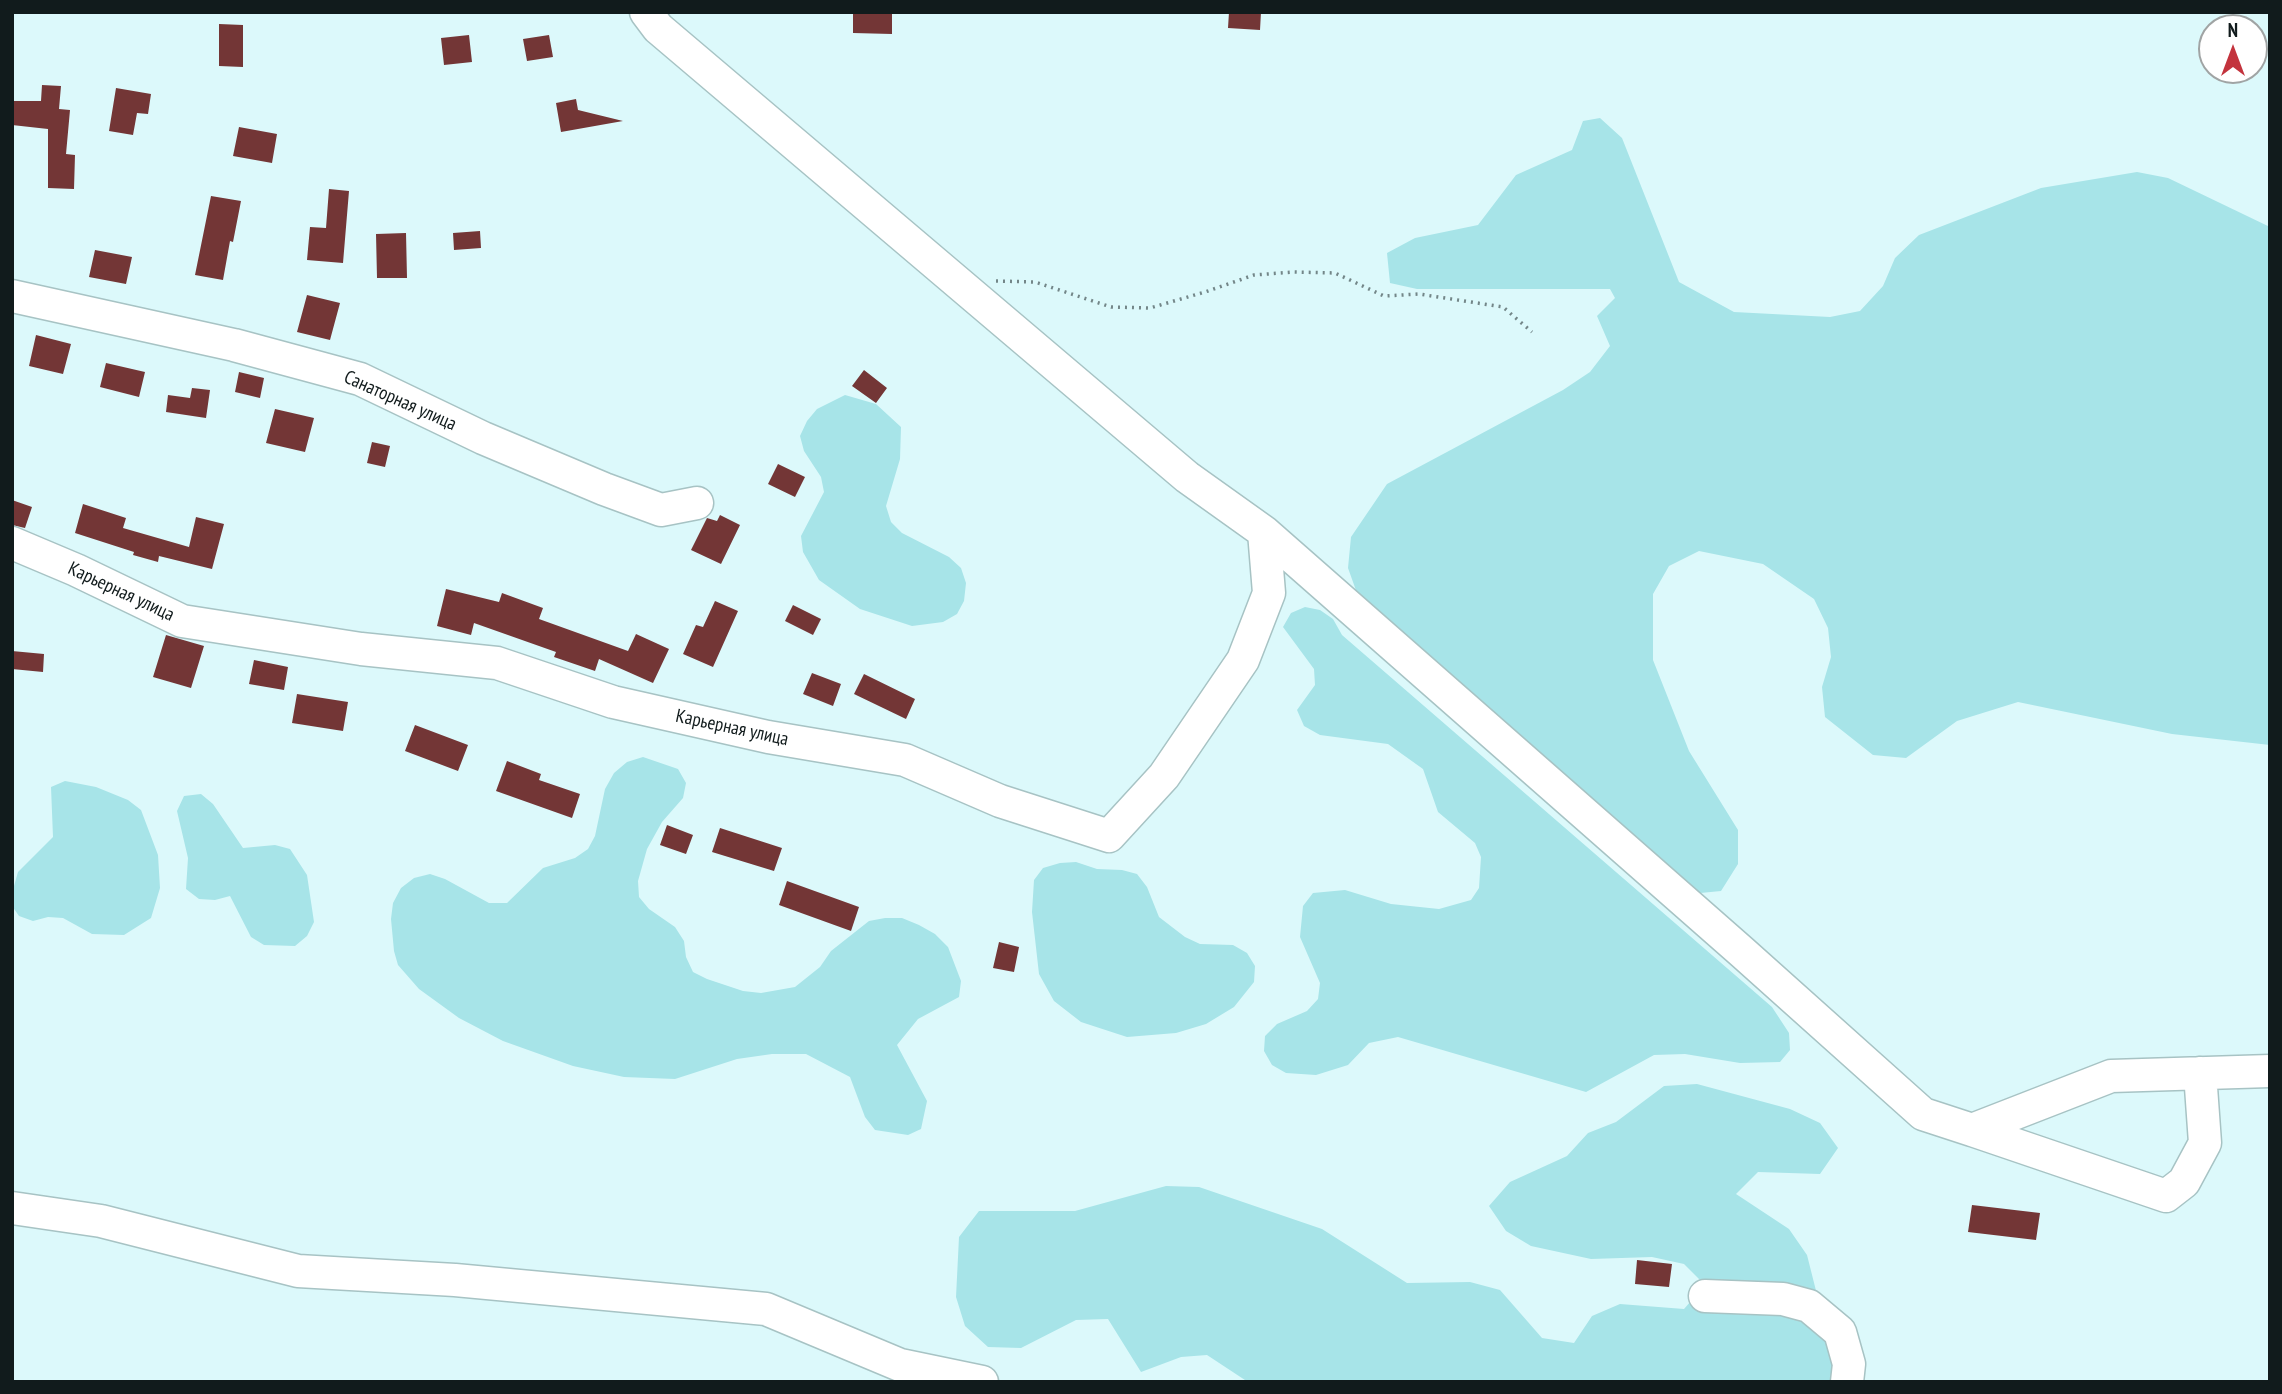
<!DOCTYPE html>
<meta charset="utf-8">
<style>
body{margin:0}
#map{position:relative;width:2282px;height:1394px;overflow:hidden;background:#dcf9fb;font-family:"PT Sans Narrow",sans-serif}
canvas{display:block}
.frame{position:absolute;inset:0;border:14px solid #111b1c;pointer-events:none}
.north{position:absolute;left:2198px;top:14px;width:70px;height:70px;box-sizing:border-box;background:#fff;border:2px solid #a0a4a4;border-radius:50%;rotate:0deg;font-size:19px;font-weight:700;line-height:28px;text-align:center;color:#111b1c}
.north::after{content:'';display:block;margin:auto;width:24px;height:32px;background:#c3333d;clip-path:polygon(50% 0,100% 100%,50% 72%,0 100%)}
</style>
<div id="map">
<canvas width="2282" height="1394"></canvas>
<div class="frame"></div>
<div class="north">N</div>
</div>
<script>
const ctx = document.querySelector('canvas').getContext('2d');
ctx.lineJoin = 'round';
function paint(path, color) {
  ctx.fillStyle = color;
  ctx.fill(path, 'evenodd');
}
function poly(rows) {
  const path = new Path2D();
  for (const r of rows) {
    path.moveTo(r[0], r[1]);
    for (let i = 2; i < r.length; i += 2) path.lineTo(r[i], r[i + 1]);
  }
  return path;
}
function trace(path, color, width, dash) {
  ctx.strokeStyle = color;
  ctx.lineWidth = width;
  ctx.lineCap = dash ? 'butt' : 'round';
  ctx.setLineDash(dash || []);
  ctx.stroke(path);
}
function drawText(font, color, halo, rows, align = 'center') {
  ctx.font = font + ' "PT Sans Narrow",sans-serif';
  ctx.lineWidth = 7;
  ctx.setLineDash([]);
  ctx.textBaseline = 'middle';
  ctx.strokeStyle = halo;
  ctx.fillStyle = color;
  for (const [text, x, y, turn = 0] of rows) {
    ctx.save();
    ctx.translate(x, y);
    ctx.rotate((+turn || 0) * Math.PI / 180);
    ctx.textAlign = isNaN(turn) ? turn : align;
    if (halo) ctx.strokeText(text, 0, 0);
    ctx.fillText(text, 0, 0);
    ctx.restore();
  }
}
const green = poly([
 [1600,118,1622,138,1679,282,1734,312,1830,317,1860,311,1883,286,1895,258,1919,235,2041,188,2137,172,2168,178,2270,227,2270,745,2172,734,2018,702,1957,721,1906,758,1873,755,1825,717,1822,687,1831,657,1828,628,1814,599,1763,564,1699,551,1669,566,1653,594,1653,660,1689,751,1738,830,1738,864,1721,891,1690,894,1358,596,1348,568,1351,537,1387,484,1563,390,1590,372,1610,346,1597,316,1615,298,1610,289,1417,289,1390,283,1387,253,1415,238,1478,225,1516,175,1572,150,1583,121],
 [845,395,876,404,901,427,900,459,886,506,891,522,902,533,949,557,961,568,966,583,964,601,957,614,943,622,912,626,860,609,819,580,803,552,801,536,824,492,821,477,804,451,800,436,807,421,817,409],
 [1305,607,1320,610,1333,619,1342,635,1772,1007,1789,1033,1790,1050,1780,1062,1740,1063,1685,1054,1654,1055,1586,1092,1398,1037,1369,1043,1348,1065,1316,1075,1286,1073,1272,1065,1264,1051,1265,1036,1277,1024,1307,1011,1318,999,1320,983,1300,937,1303,906,1313,893,1345,890,1391,904,1439,909,1471,900,1479,888,1481,857,1475,843,1438,812,1423,769,1388,744,1320,735,1304,726,1297,710,1315,685,1314,669,1283,627,1291,613],
 [643,757,678,769,686,783,683,798,662,822,647,849,638,881,639,897,649,909,675,927,684,941,686,957,693,972,707,979,743,991,761,993,795,987,820,967,831,951,869,921,885,918,902,918,919,925,935,934,948,947,961,981,959,997,918,1019,897,1045,927,1101,921,1129,908,1135,875,1130,865,1117,850,1077,806,1054,772,1054,737,1059,675,1079,624,1077,573,1066,503,1041,459,1018,419,989,398,965,394,951,391,919,393,903,401,888,414,878,430,874,445,879,489,903,507,903,543,868,575,858,588,849,595,836,605,789,614,773,627,762],
 [65,781,96,787,128,800,141,810,158,855,160,888,151,918,124,935,92,934,63,918,48,917,33,921,19,916,12,906,12,893,18,872,53,837,51,787],
 [201,794,213,804,243,848,275,845,290,849,307,875,314,922,307,936,295,946,264,945,251,937,230,896,215,900,199,899,186,889,188,858,177,811,184,796],
 [1076,862,1097,869,1122,870,1137,874,1147,887,1159,917,1185,937,1200,944,1233,945,1247,953,1255,966,1254,982,1234,1007,1206,1024,1176,1033,1127,1037,1081,1022,1054,1001,1039,974,1032,912,1034,880,1043,868,1060,863],
 [1697,1084,1790,1109,1820,1123,1838,1148,1820,1174,1758,1172,1736,1194,1789,1229,1807,1255,1839,1382,1248,1382,1207,1355,1181,1357,1141,1372,1108,1319,1076,1320,1021,1348,988,1347,965,1326,956,1297,959,1237,979,1211,1075,1211,1166,1186,1199,1187,1322,1229,1407,1283,1470,1282,1500,1290,1542,1338,1574,1343,1592,1316,1620,1304,1684,1309,1705,1285,1684,1264,1652,1257,1591,1259,1531,1246,1506,1231,1489,1206,1510,1182,1567,1156,1588,1133,1616,1122,1664,1086]
]);
const building = poly([
 [853,12,892,12,892,34,853,33],
 [1229,12,1261,12,1260,30,1228,28],
 [219,24,243,25,243,67,219,66],
 [469,35,472,62,444,65,441,38],
 [549,35,553,57,527,61,523,39],
 [42,85,61,86,59,109,70,110,66,154,75,155,74,189,48,188,48,129,12,125,12,101,41,101],
 [116,88,151,94,148,114,137,113,133,135,109,131],
 [576,99,578,110,623,121,561,132,556,103],
 [239,127,277,134,272,163,233,156],
 [329,189,349,191,343,263,307,260,310,227,326,228],
 [211,196,241,201,233,242,230,241,223,280,195,275],
 [480,231,481,248,454,250,453,233],
 [406,233,407,278,377,278,376,234],
 [95,250,132,257,126,284,89,277],
 [307,295,340,303,330,340,297,332],
 [36,335,71,344,63,374,29,366],
 [106,363,145,372,139,397,100,387],
 [864,370,887,388,876,403,852,386],
 [239,372,264,378,260,398,235,392],
 [192,388,210,390,206,418,166,412,168,395,190,398],
 [275,409,314,418,305,452,266,443],
 [372,442,390,446,385,467,367,463],
 [778,464,805,477,795,497,768,484],
 [12,500,32,507,25,528,12,525],
 [83,504,126,518,123,528,189,547,196,517,224,524,212,569,159,556,158,562,133,555,134,552,75,533],
 [720,515,740,525,721,564,691,550,707,518,717,521],
 [446,589,499,602,502,593,543,608,539,619,628,651,636,634,669,649,653,683,599,659,595,671,554,657,556,652,474,623,471,635,437,626],
 [715,601,738,611,713,667,683,654,696,625,703,627],
 [793,605,821,619,813,635,785,621],
 [166,635,204,646,191,688,153,677],
 [12,651,44,654,43,672,12,669],
 [254,660,288,667,284,690,249,684],
 [812,673,841,684,833,706,803,694],
 [864,674,915,699,906,719,854,694],
 [297,694,348,702,343,731,292,723],
 [415,725,468,745,458,771,405,751],
 [507,761,541,774,539,780,580,794,572,818,496,791],
 [667,825,693,835,686,854,660,845],
 [720,828,782,848,774,871,712,852],
 [787,881,859,907,851,931,779,905],
 [999,942,1019,947,1014,972,993,968],
 [1972,1205,2040,1213,2036,1240,1968,1232],
 [1637,1260,1672,1264,1669,1287,1635,1284]
]);
const path = poly([
 [996,281,1035,282,1111,307,1150,308,1205,292,1254,275,1294,272,1335,273,1384,296,1419,294,1503,307,1532,332]
]);
const minor = poly([
 [646,12,658,28,1187,477,1264,532,1742,952,1923,1114,1972,1130,2111,1076,2270,1071],
 [12,296,234,345,360,379,483,438,604,489,661,510,697,503],
 [12,543,76,570,182,621,361,649,497,663,613,702,768,737,905,760,1000,801,1109,836,1164,776,1243,660,1269,593,1264,532],
 [1972,1130,2166,1196,2184,1182,2205,1143,2200,1073],
 [12,1208,101,1221,298,1271,455,1280,766,1309,900,1365,982,1382],
 [1705,1296,1783,1299,1809,1306,1840,1332,1849,1364,1847,1382]
]);
const streetNames = [
 ["Санаторная улица",400,401,24],
 ["Карьерная улица",121,592,25],
 ["Карьерная улица",732,728,12]
];
paint(green, '#a7e4e8');
paint(building, '#733636');
trace(minor, '#a7c3c4', 35);
trace(path, '#738688', 3.5, [2, 5]);
trace(minor, '#fff', 32);
drawText('19px', '#111b1c', '#fff', streetNames);
</script>
